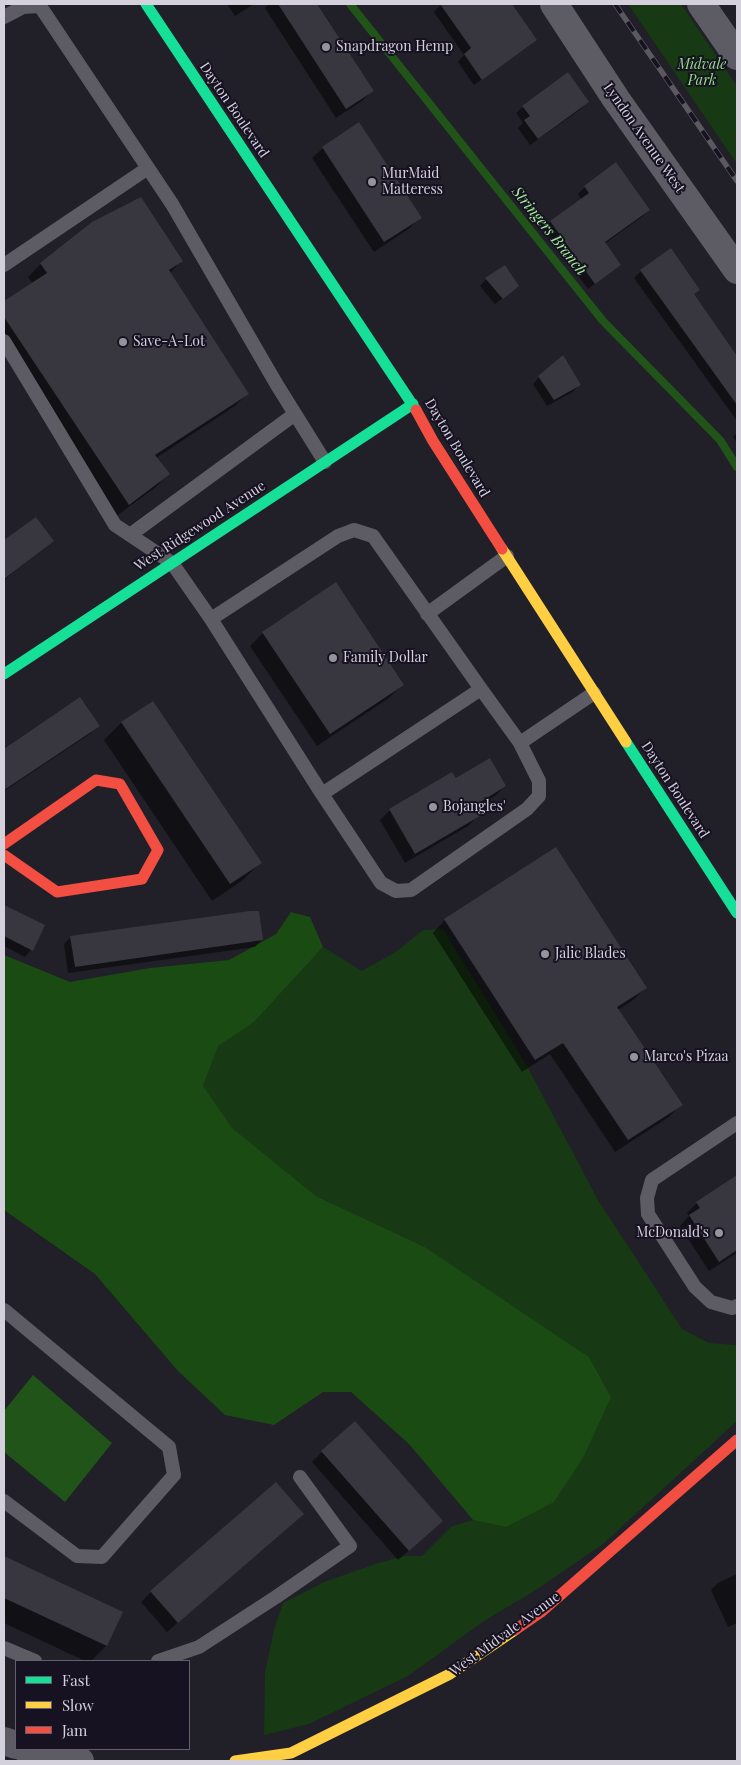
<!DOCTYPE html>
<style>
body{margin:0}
#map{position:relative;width:741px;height:1765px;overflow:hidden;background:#211f28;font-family:"Playfair Display",serif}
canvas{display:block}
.frame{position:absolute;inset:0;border:5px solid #d4d1dd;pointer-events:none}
.legend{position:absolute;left:15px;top:1660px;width:175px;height:90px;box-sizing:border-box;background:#171222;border:1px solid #635e6d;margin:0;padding:6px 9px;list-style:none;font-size:15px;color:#d4d1dd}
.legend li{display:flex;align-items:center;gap:10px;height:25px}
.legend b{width:25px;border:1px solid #635e6d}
</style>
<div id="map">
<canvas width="741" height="1765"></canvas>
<div class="frame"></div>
<ul class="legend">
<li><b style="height:6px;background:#16e098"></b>Fast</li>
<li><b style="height:6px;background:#ffcf43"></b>Slow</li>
<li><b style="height:6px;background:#f24e42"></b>Jam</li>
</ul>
</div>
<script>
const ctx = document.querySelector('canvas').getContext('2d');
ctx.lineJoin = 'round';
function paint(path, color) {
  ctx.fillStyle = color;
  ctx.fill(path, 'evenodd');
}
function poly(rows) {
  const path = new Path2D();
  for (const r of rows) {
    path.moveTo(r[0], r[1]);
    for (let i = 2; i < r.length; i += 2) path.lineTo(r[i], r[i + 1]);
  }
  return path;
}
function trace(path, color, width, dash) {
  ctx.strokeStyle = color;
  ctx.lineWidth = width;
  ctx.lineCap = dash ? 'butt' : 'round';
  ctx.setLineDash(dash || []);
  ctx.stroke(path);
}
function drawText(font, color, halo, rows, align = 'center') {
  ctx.font = font + ' "Playfair Display",serif';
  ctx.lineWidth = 4;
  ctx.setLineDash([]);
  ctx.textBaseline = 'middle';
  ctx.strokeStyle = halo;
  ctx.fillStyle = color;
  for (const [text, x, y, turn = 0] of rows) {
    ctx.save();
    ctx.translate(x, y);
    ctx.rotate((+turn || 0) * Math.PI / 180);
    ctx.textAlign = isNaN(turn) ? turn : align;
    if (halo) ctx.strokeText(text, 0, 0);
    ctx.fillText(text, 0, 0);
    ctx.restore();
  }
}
const green = poly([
 [628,4,681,4,737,86,737,164],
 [443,929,527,1066,598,1200,682,1329,709,1343,737,1345,737,1421,603,1544,536,1590,484,1621,408,1676,309,1724,264,1735,265,1672,274,1630,283,1603,324,1582,378,1563,405,1556,422,1556,452,1526,473,1520,506,1527,611,1397,589,1357,425,1247,316,1196,231,1128,203,1086,217,1046,254,1022,323,947,362,971,397,951,423,930]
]);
const forest = poly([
 [291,912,310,917,323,947,254,1022,218,1046,203,1086,232,1128,316,1196,425,1247,589,1357,611,1397,583,1458,554,1502,506,1527,473,1520,409,1444,351,1392,323,1392,274,1425,225,1415,178,1371,95,1274,4,1210,4,955,70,982,150,968,229,960,276,934]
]);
const water = poly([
 [33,1375,112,1443,65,1502,4,1452,4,1411]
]);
const shadow = poly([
 [227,4,254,4,235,16],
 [269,4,315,4,372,91,362,101,336,118,265,8],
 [440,4,510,4,536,39,529,46,474,85,458,62,464,55,434,12,441,5],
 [588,102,581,109,530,145,518,128,523,123,516,113,523,107],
 [359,124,420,217,410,228,374,252,312,158,323,148],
 [585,187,649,210,642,217,604,244,619,265,588,289,544,228,551,222,582,200,578,194],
 [181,261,170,273,248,393,235,406,156,458,168,474,156,487,115,517,4,349,4,303,33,284,28,277,41,264],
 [641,271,693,295,737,358,737,421,634,278],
 [486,279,511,292,495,304,480,286],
 [539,377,579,385,573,392,547,406,533,384],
 [737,433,737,443,733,437],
 [36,518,53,541,4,580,4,541],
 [263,633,402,685,389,698,317,746,250,646],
 [80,699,98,726,91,733,4,791,4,750],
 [153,702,260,863,243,880,212,901,104,740,121,723],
 [456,780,505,786,495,796,474,809,478,816,468,826,405,863,380,820,390,810],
 [4,906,43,926,31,950,25,957,4,946],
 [445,920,645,988,633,1000,618,1010,681,1104,669,1117,615,1152,550,1054,522,1072,433,933],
 [71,937,262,940,255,947,68,973,64,944],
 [737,1177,737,1253,709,1271,680,1226,689,1216,687,1213,697,1203],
 [322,1452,431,1531,398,1560,312,1462],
 [292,1524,167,1632,141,1602,151,1592],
 [4,1557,122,1613,106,1646,91,1661,85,1661,4,1623],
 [737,1574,737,1623,728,1627,711,1590,718,1583]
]);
const stream = poly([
 [350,4,603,321,720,440,737,467]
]);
const building = poly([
 [278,4,317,4,374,91,346,109],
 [440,4,512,4,537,40,482,80,464,54,471,48],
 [568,72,589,102,538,139,524,120,530,116,522,106],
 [359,122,422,218,384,242,322,147],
 [616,162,650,210,605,242,621,265,595,284,550,221,589,193,584,186],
 [141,197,183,261,169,270,249,394,155,455,170,474,129,505,4,317,4,301,47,273,40,263,92,222],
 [671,248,700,290,694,294,737,356,737,405,640,270],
 [505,265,519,286,503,299,485,278],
 [563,355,581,385,554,400,538,376],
 [36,517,54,541,4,579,4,540],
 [336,582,404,685,330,734,262,632],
 [80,697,100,726,4,790,4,749],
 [153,701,262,863,230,884,121,722],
 [490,758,506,786,474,806,480,816,415,854,389,809,452,772,456,778],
 [556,847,647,988,617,1007,683,1105,628,1140,563,1043,535,1060,444,919],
 [4,905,45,925,33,951,4,936],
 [250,911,259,911,263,940,75,967,70,936],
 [737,1175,737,1250,719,1262,689,1215,700,1208,696,1202],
 [355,1421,443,1521,409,1551,321,1451],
 [276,1482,304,1514,178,1623,150,1591],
 [4,1556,123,1612,107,1646,4,1598]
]);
const lane = poly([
 [4,17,23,7,40,6,172,204,277,385,325,462],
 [4,265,148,168],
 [4,341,115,525,172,563,211,619],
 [130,535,295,414],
 [427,614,507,556],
 [481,689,520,743,539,781,539,796,527,809,411,890,396,891,381,883,322,794,481,689],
 [520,743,594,693],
 [322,794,211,619,338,536,354,530,373,536,481,689],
 [737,1123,652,1180,647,1198,648,1214,695,1287,711,1302,732,1308,737,1306],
 [4,1310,169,1447,174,1475,102,1557,77,1556,4,1501],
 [4,1648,35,1661],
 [158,1661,199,1647,276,1597,350,1546,300,1477]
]);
const street = poly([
 [554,4,616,99,737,270],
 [701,4,737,56],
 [4,1741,16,1745],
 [26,1749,43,1754,80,1761]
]);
const fast = poly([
 [146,4,416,410],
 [4,674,413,404],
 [626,742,737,913]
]);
const slow = poly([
 [502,549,626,742],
 [235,1761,291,1753,450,1674,515,1630]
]);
const jam = poly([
 [416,410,433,441,502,549],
 [4,844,96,780,120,784,158,850,142,879,57,892,4,855],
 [515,1630,541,1612,737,1440]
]);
const rail = poly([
 [615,4,737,181]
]);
const markers = [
 [326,47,5,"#95939e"],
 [372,182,5,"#95939e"],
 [123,342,5,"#95939e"],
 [333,658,5,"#95939e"],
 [433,807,5,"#95939e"],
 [545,954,5,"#95939e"],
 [634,1057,5,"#95939e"],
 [719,1233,5,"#95939e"]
];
const poiNames = [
 ["Snapdragon Hemp",336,47],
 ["MurMaid",382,174],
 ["Matteress",382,190],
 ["Save-A-Lot",133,342],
 ["Family Dollar",343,658],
 ["Bojangles'",443,807],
 ["Jalic Blades",555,954],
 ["Marco's Pizaa",644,1057],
 ["McDonald's",709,1233,"right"]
];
const parkNames = [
 ["Midvale",702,65],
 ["Park",702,81]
];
const streetNames = [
 ["Dayton Boulevard",234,110,56],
 ["Lyndon Avenue West",644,138,55],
 ["Dayton Boulevard",457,448,59],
 ["West Ridgewood Avenue",200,526,-33],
 ["Dayton Boulevard",675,790,57],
 ["West Midvale Avenue",505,1634,-36]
];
const waterNames = [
 ["Stringers Branch",549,231,51]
];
paint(green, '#173913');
paint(forest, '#1a4b13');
paint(water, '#215419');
paint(shadow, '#0007');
trace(stream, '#215419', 8);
paint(building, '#38363e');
trace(lane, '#5d5b63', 14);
trace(street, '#5d5b63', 28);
trace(fast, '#16e098', 11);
trace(slow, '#ffcf43', 11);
trace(jam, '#f24e42', 11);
trace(rail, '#5b595f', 5.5);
trace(rail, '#171222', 4, [11]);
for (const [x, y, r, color] of markers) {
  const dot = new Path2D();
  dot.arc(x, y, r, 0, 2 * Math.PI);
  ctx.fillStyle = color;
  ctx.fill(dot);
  trace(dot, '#171222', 2);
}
drawText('14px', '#d4d1dd', '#171222', poiNames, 'left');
drawText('italic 14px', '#94e188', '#171222', parkNames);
drawText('14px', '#d4d1dd', '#171222', streetNames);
drawText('italic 15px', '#a2ef95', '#171222', waterNames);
</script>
